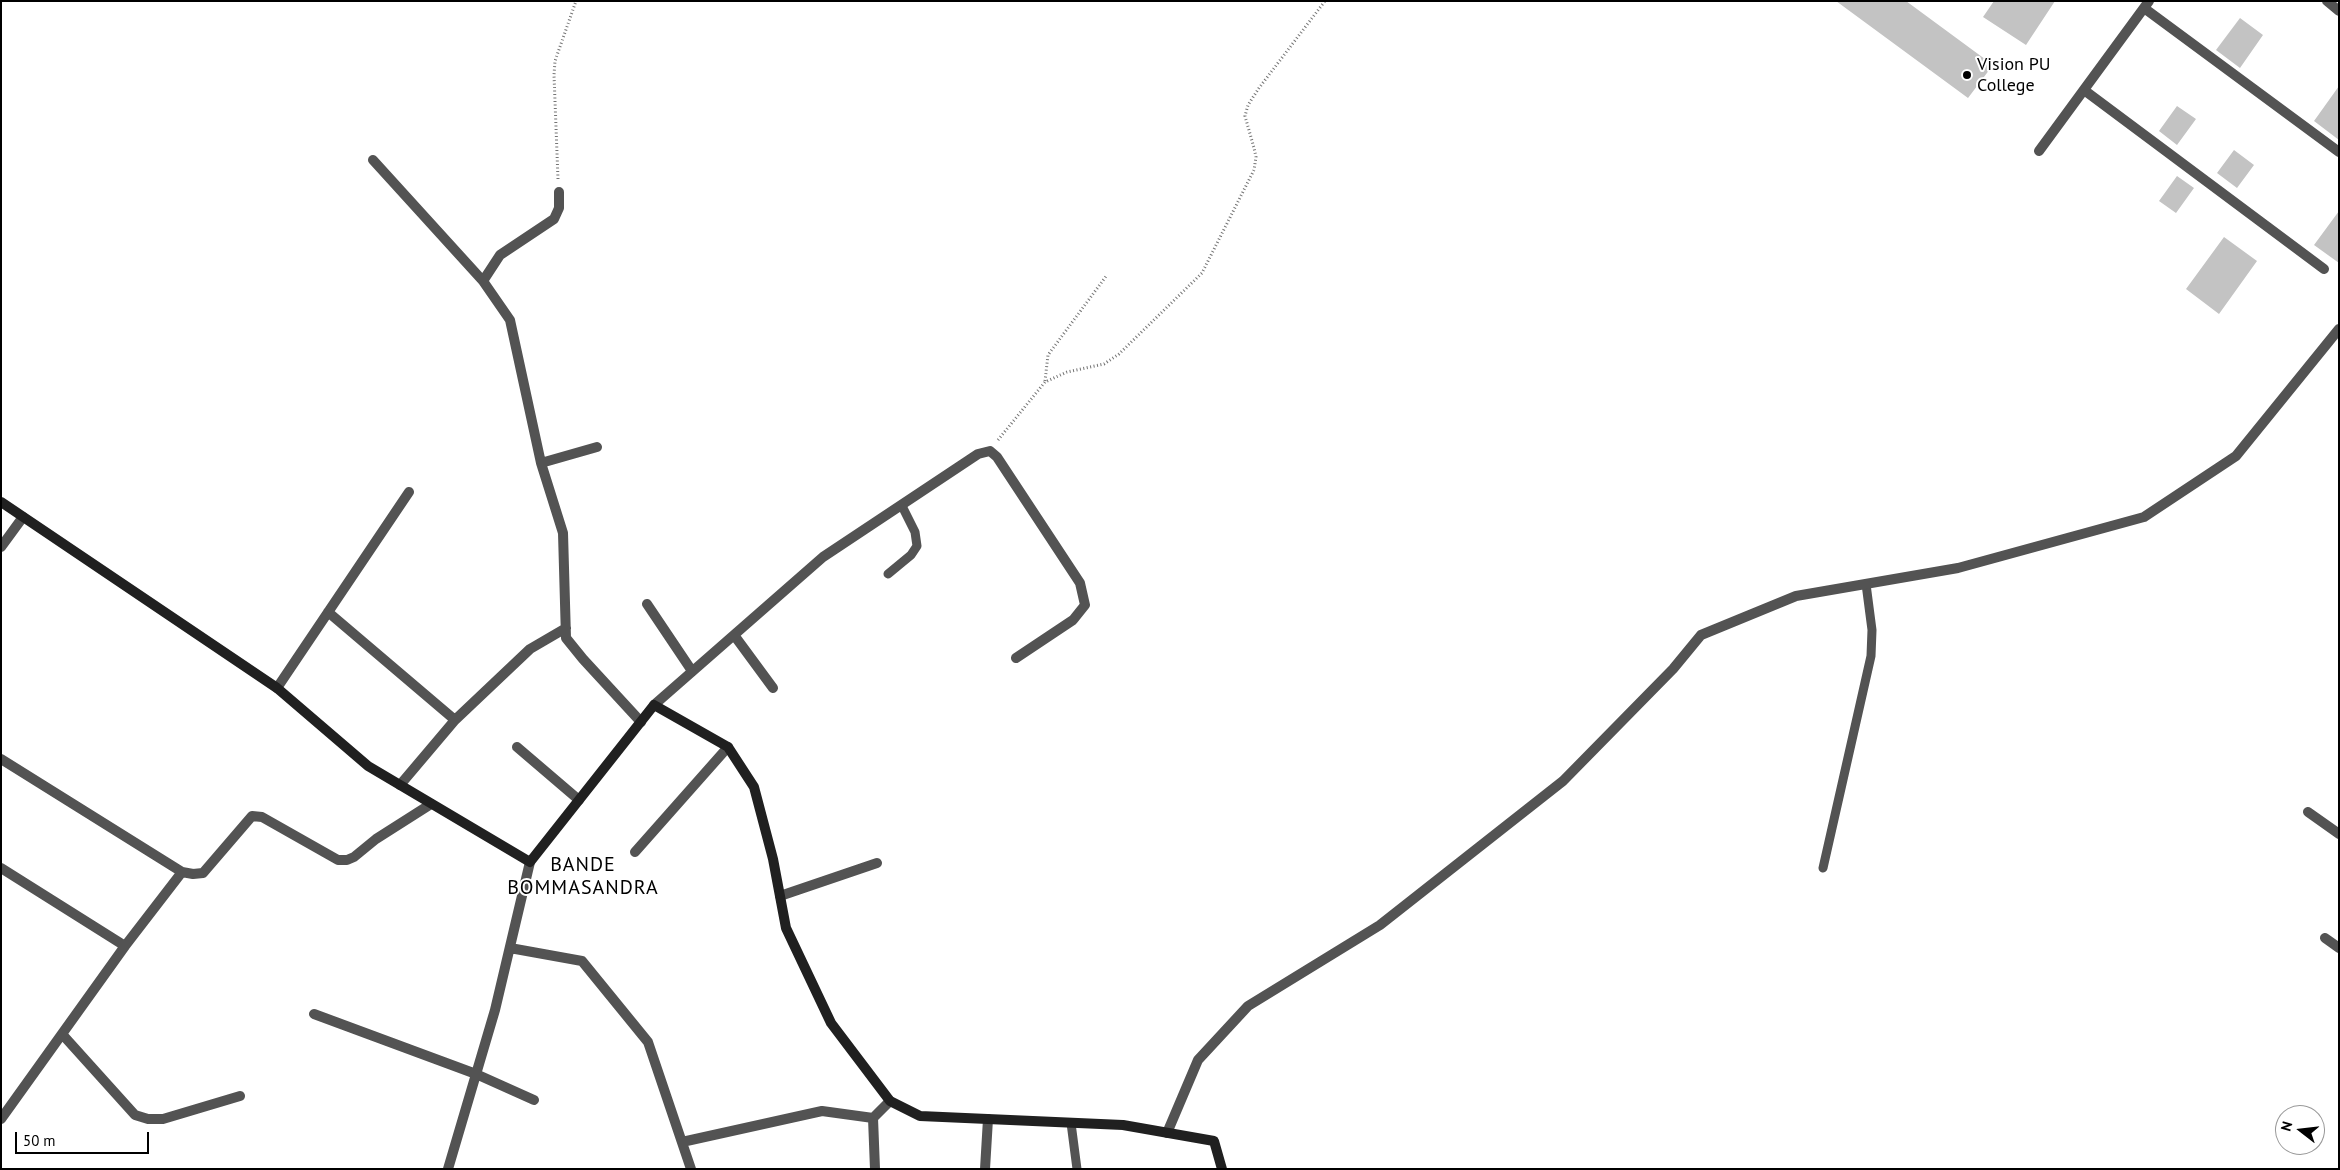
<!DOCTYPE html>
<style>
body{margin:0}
#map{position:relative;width:2340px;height:1170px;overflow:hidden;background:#fff;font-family:"PT Sans",sans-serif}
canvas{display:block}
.frame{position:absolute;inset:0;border:2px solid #000;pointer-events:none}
.north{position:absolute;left:2275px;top:1105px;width:50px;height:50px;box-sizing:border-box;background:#fff;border:1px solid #999;border-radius:50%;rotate:286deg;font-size:14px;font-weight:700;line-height:20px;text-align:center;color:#000}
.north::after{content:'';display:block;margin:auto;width:18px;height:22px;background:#000;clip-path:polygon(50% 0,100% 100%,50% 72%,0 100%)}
.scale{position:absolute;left:15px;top:1132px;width:134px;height:22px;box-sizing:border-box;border:2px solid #000;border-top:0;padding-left:6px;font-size:15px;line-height:18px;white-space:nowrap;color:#000;-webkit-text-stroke:4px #fff;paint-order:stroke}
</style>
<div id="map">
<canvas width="2340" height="1170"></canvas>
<div class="frame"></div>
<div class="north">N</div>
<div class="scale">50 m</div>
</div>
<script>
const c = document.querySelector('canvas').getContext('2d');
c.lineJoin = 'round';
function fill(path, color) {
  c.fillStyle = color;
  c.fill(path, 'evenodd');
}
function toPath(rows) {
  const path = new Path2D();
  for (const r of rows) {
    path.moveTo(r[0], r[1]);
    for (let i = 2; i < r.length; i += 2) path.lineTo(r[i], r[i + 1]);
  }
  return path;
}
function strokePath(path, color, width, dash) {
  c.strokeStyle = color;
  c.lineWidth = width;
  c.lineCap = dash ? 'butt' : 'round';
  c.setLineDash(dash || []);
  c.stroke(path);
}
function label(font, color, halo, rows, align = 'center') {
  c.font = font + ' "PT Sans",sans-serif';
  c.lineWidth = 4;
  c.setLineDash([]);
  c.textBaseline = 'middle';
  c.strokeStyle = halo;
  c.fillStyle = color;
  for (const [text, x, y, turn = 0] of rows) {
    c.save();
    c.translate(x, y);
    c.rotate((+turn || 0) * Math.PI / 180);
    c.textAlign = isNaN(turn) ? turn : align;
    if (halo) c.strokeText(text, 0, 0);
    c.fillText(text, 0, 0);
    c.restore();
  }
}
fill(toPath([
 [1836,1,1906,1,1993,65,1968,98],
 [1994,1,2055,1,2026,45,1983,17],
 [2240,18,2263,35,2240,68,2216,50],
 [2339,86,2339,140,2314,121],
 [2177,106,2196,119,2177,145,2159,131],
 [2234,150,2254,165,2237,188,2217,173],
 [2177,176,2194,188,2176,213,2159,201],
 [2339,211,2339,263,2314,245],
 [2224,237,2257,261,2219,314,2186,289]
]), '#c3c3c3');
strokePath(toPath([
 [558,179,554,75,555,61,576,1],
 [1045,381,1048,355,1107,275],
 [998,440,1045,382,1067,372,1104,364,1119,354,1202,273,1254,170,1256,157,1254,148,1245,116,1248,105,1259,88,1325,1]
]), '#757575', 3, [1, 2.5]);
strokePath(toPath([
 [888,574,911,555,917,546,915,532,902,506],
 [1823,868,1871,656,1872,630,1866,584],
 [1071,1123,1077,1169]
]), '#535353', 9);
strokePath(toPath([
 [2327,1,2339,11],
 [2144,8,2339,152],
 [2084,90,2324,269],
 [2039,151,2149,1],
 [373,160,483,281,510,320,541,463,563,533,566,638,583,659,641,722],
 [483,281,500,255,554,219,559,208,559,192],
 [541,463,597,447],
 [1,547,23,517],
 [647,604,692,671],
 [328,612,455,720],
 [734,635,773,688],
 [277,688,409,492],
 [654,705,823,557,978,454,990,451,997,457,1080,583,1085,605,1073,620,1016,658],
 [517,747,579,800],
 [1,759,182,872,193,874,203,873,252,816,262,817,338,860,347,860,354,857,376,839,431,804],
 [400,785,455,720,530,649,566,628],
 [2308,812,2339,834],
 [635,852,728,747],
 [1,868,125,946],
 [780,896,877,863],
 [2325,938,2339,948],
 [510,948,582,961,648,1042,691,1169],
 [314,1014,476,1074,534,1100],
 [62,1034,135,1115,148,1119,163,1119,240,1096],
 [873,1118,890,1101],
 [1,1119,125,946,182,872],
 [1167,1133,1198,1060,1248,1006,1380,925,1563,781,1673,669,1701,635,1796,596,1958,568,2144,517,2236,456,2339,329],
 [682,1142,822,1111,873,1118,875,1169],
 [448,1169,495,1010,530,862],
 [985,1169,988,1119]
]), '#535353', 10);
strokePath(toPath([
 [1,502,277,688,368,766,530,862,654,705,728,747,754,787,773,859,786,928,831,1023,890,1101,920,1116,1123,1125,1214,1141,1222,1169]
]), '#202020', 10);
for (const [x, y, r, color] of [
 [1967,75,5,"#000"]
]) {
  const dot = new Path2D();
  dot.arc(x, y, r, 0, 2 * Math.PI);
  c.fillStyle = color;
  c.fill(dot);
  strokePath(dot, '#fff', 2);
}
label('18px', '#000', '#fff', [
 ["Vision PU",1977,65],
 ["College",1977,86]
], 'left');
c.letterSpacing = '1px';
label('20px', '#000', '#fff', [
 ["BANDE",583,865],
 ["BOMMASANDRA",583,888]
]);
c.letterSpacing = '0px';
</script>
